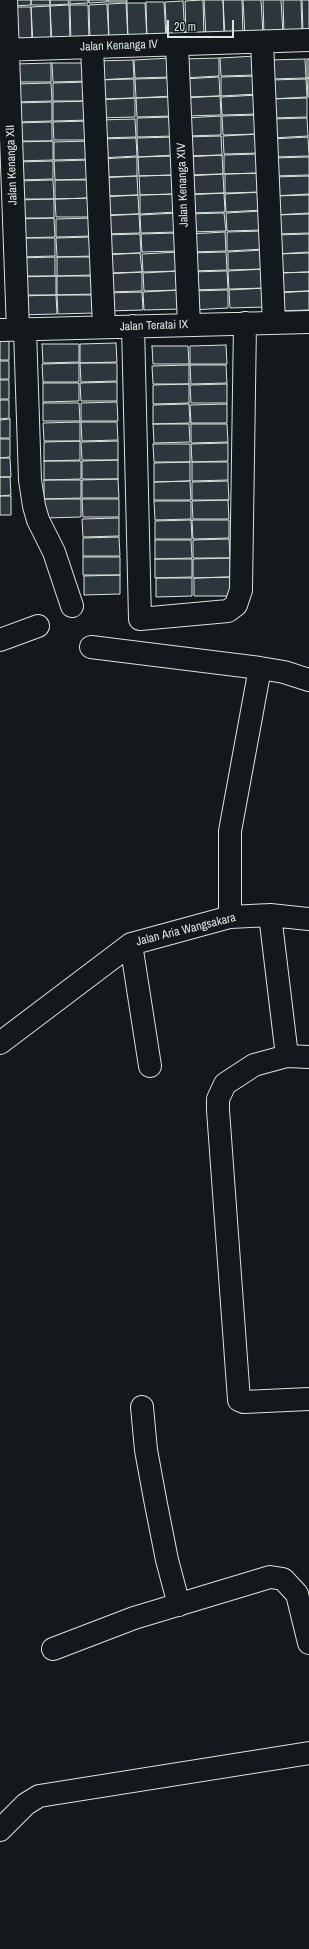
<!DOCTYPE html>
<style>
body{margin:0}
#map{position:relative;width:309px;height:1949px;overflow:hidden;background:#14181c;font-family:"Archivo Narrow",sans-serif}
canvas{display:block}
.scale{position:absolute;left:167px;top:20px;width:67px;height:18px;box-sizing:border-box;border:2px solid #d8e6dc;border-top:0;padding-left:5px;font-size:12px;line-height:14px;white-space:nowrap;color:#d8e6dc;-webkit-text-stroke:3px #14181c;paint-order:stroke}
</style>
<div id="map">
<canvas width="309" height="1949"></canvas>
<div class="scale">20 m</div>
</div>
<script>
const c = document.querySelector('canvas').getContext('2d');
c.lineJoin = 'round';
function fill(path, color) {
  c.fillStyle = color;
  c.fill(path, 'evenodd');
}
function toPath(rows) {
  const path = new Path2D();
  for (const r of rows) {
    path.moveTo(r[0], r[1]);
    for (let i = 2; i < r.length; i += 2) path.lineTo(r[i], r[i + 1]);
  }
  return path;
}
function strokePath(path, color, width, dash) {
  c.strokeStyle = color;
  c.lineWidth = width;
  c.lineCap = dash ? 'butt' : 'round';
  c.setLineDash(dash || []);
  c.stroke(path);
}
function label(font, color, halo, rows, align = 'center') {
  c.font = font + ' "Archivo Narrow",sans-serif';
  c.lineWidth = 3;
  c.setLineDash([]);
  c.textBaseline = 'middle';
  c.strokeStyle = halo;
  c.fillStyle = color;
  for (const [text, x, y, turn = 0] of rows) {
    c.save();
    c.translate(x, y);
    c.rotate((+turn || 0) * Math.PI / 180);
    c.textAlign = isNaN(turn) ? turn : align;
    if (halo) c.strokeText(text, 0, 0);
    c.fillText(text, 0, 0);
    c.restore();
  }
}
const building = toPath([
 [12,0,31,0,31,5,12,6,12,0],
 [31,0,50,0,50,5,31,5,31,0],
 [50,0,68,0,69,4,50,5,50,0],
 [70,0,88,0,88,3,70,4,70,0],
 [89,0,107,0,107,2,89,3,89,0],
 [108,0,127,0,127,2,108,2,108,0],
 [203,0,204,37,186,38,185,1,203,0],
 [204,0,223,0,224,36,206,37,204,0],
 [223,0,242,0,243,35,225,36,223,0],
 [243,0,261,0,263,35,245,36,243,0],
 [263,0,281,0,283,34,264,35,263,0],
 [283,0,301,0,302,33,284,34,283,0],
 [302,0,309,0,309,33,303,33,302,0],
 [183,1,185,37,167,38,165,2,183,1],
 [146,2,164,2,166,38,147,39,146,2],
 [126,3,128,40,109,41,108,4,126,3],
 [127,3,145,3,147,39,128,40,127,3],
 [107,4,109,41,90,41,89,5,107,4],
 [69,5,70,42,52,43,50,6,69,5],
 [70,5,88,5,89,41,71,42,70,5],
 [50,6,51,43,33,44,31,7,50,6],
 [12,7,31,7,32,43,14,44,12,7],
 [256,56,257,75,221,76,220,58,256,56],
 [171,58,171,77,135,78,134,60,171,58],
 [219,58,219,76,183,78,182,59,219,58],
 [305,59,306,78,270,79,269,60,305,59],
 [307,59,309,59,309,78,307,78,307,59],
 [133,60,134,78,97,80,96,61,133,60],
 [51,63,51,82,15,82,14,64,51,63],
 [52,63,89,63,89,81,53,82,52,63],
 [257,76,258,94,221,96,221,77,257,76],
 [219,77,220,96,184,97,183,79,219,77],
 [171,78,172,96,136,98,135,79,171,78],
 [307,78,309,78,309,97,308,97,307,78],
 [134,79,134,98,98,99,97,80,134,79],
 [306,79,307,97,270,99,270,80,306,79],
 [89,82,89,101,53,101,53,83,89,82],
 [51,83,52,101,15,102,15,84,51,83],
 [258,95,259,114,222,115,221,97,258,95],
 [220,96,221,115,185,116,184,98,220,96],
 [172,97,173,116,137,117,136,98,172,97],
 [135,98,135,117,99,118,98,100,135,98],
 [307,98,307,117,271,118,270,99,307,98],
 [90,101,90,120,53,121,53,102,90,101],
 [52,102,52,121,16,122,15,103,52,102],
 [259,115,259,134,223,135,222,116,259,115],
 [221,116,221,135,185,136,184,118,221,116],
 [173,117,174,136,137,137,137,118,173,117],
 [307,118,308,136,272,138,271,119,307,118],
 [135,119,136,137,99,138,99,120,135,119],
 [90,121,90,140,54,140,53,122,90,121],
 [52,122,52,141,16,141,16,123,52,122],
 [259,134,260,153,224,154,223,136,259,134],
 [221,136,222,155,186,156,185,137,221,136],
 [174,137,174,155,138,157,137,138,174,137],
 [308,137,309,156,272,157,272,139,308,137],
 [136,138,137,156,100,158,100,139,136,138],
 [53,141,53,160,16,161,16,142,53,141],
 [90,141,91,159,54,160,54,142,90,141],
 [260,154,261,173,224,174,224,155,260,154],
 [222,155,223,174,187,175,186,157,222,155],
 [175,156,175,175,139,176,138,157,175,156],
 [137,157,137,176,101,177,100,159,137,157],
 [309,157,309,175,273,176,273,158,309,157],
 [91,160,91,179,55,180,54,161,91,160],
 [53,161,53,179,17,180,17,162,53,161],
 [261,173,261,192,225,193,225,174,261,173],
 [223,174,224,193,187,194,187,176,223,174],
 [175,175,176,194,140,195,139,176,175,175],
 [137,176,138,195,102,196,101,178,137,176],
 [309,176,309,194,274,196,273,177,309,176],
 [53,180,54,199,17,199,17,181,53,180],
 [55,180,91,180,91,198,55,199,55,180],
 [262,192,263,210,226,212,225,194,262,192],
 [224,193,225,212,188,213,187,195,224,193],
 [176,194,177,212,140,214,140,195,176,194],
 [138,195,139,214,102,215,102,197,138,195],
 [309,195,309,213,275,215,274,196,309,195],
 [92,198,92,217,56,217,55,199,92,198],
 [54,199,54,218,18,218,17,200,54,199],
 [262,211,263,230,227,231,226,213,262,211],
 [177,213,178,232,141,233,140,215,177,213],
 [224,213,226,231,189,232,188,214,224,213],
 [139,214,140,233,103,234,103,216,139,214],
 [309,214,309,233,276,234,275,215,309,214],
 [54,218,55,237,18,238,18,219,54,218],
 [92,218,93,236,56,237,56,219,92,218],
 [263,231,264,249,227,251,227,232,263,231],
 [225,232,226,251,190,252,189,234,225,232],
 [177,233,179,251,142,252,141,234,177,233],
 [140,234,141,253,104,254,103,235,140,234],
 [309,234,309,252,277,254,276,235,309,234],
 [92,237,93,256,57,257,56,238,92,237],
 [18,238,55,238,55,256,19,257,18,238],
 [264,250,264,269,228,270,228,252,264,250],
 [178,252,179,271,143,272,142,254,178,252],
 [226,252,227,270,190,271,190,253,226,252],
 [140,253,142,272,105,273,104,255,140,253],
 [309,253,309,272,277,273,276,254,309,253],
 [55,257,55,276,19,276,19,258,55,257],
 [57,257,93,257,93,275,57,276,57,257],
 [265,269,266,288,229,289,228,271,265,269],
 [179,271,180,290,144,291,143,273,179,271],
 [227,271,228,289,191,290,191,272,227,271],
 [142,272,142,291,106,292,105,274,142,272],
 [309,272,309,291,278,292,277,273,309,272],
 [56,276,56,295,20,295,19,277,56,276],
 [57,276,94,276,94,294,57,295,57,276],
 [266,288,266,307,230,308,229,290,266,288],
 [180,290,181,309,144,310,143,292,180,290],
 [228,290,228,308,192,310,191,291,228,290],
 [309,291,309,310,279,311,278,293,309,291],
 [142,292,143,310,107,311,106,293,142,292],
 [56,295,57,314,20,315,20,296,56,295],
 [57,295,94,295,94,313,58,314,57,295],
 [0,341,9,341,9,360,0,360,0,341],
 [116,343,117,362,80,363,80,344,116,343],
 [42,344,79,344,79,362,43,363,42,344],
 [226,345,227,364,190,364,190,346,226,345],
 [152,346,188,346,189,364,153,364,152,346],
 [0,361,9,361,9,379,0,379,0,361],
 [79,363,79,382,43,382,42,364,79,363],
 [80,363,117,363,117,381,81,382,80,363],
 [189,365,189,384,153,384,152,366,189,365],
 [190,365,226,365,227,383,191,384,190,365],
 [0,380,9,380,9,399,0,399,0,380],
 [117,382,117,401,81,401,80,383,117,382],
 [43,383,79,383,79,401,43,402,43,383],
 [189,384,189,403,153,404,153,385,189,384],
 [227,384,227,403,191,403,190,385,227,384],
 [0,400,9,400,9,418,0,419,0,400],
 [117,402,118,421,81,421,81,403,117,402],
 [43,403,79,403,80,421,43,421,43,403],
 [189,404,190,423,153,424,153,405,189,404],
 [227,404,227,423,191,423,190,405,227,404],
 [10,419,10,438,0,438,0,420,10,419],
 [80,422,80,441,44,441,43,423,80,422],
 [81,422,117,422,118,440,82,441,81,422],
 [153,424,189,424,190,442,154,443,153,424],
 [191,424,227,424,228,442,191,443,191,424],
 [0,439,10,439,10,457,0,458,0,439],
 [80,441,80,460,44,461,44,442,80,441],
 [118,441,118,460,82,460,81,442,118,441],
 [228,443,228,461,192,462,191,444,228,443],
 [153,444,190,444,190,462,154,462,153,444],
 [0,458,10,458,11,477,0,477,0,458],
 [118,460,118,479,82,479,82,461,118,460],
 [44,461,81,461,81,479,44,480,44,461],
 [190,462,190,481,154,482,154,463,190,462],
 [192,462,228,462,228,480,192,481,192,462],
 [0,477,10,477,11,495,0,496,0,477],
 [118,479,119,498,82,498,82,480,118,479],
 [44,480,81,480,81,498,44,499,44,480],
 [190,481,191,500,154,500,154,482,190,481],
 [228,481,229,500,192,500,192,482,228,481],
 [0,496,11,496,11,515,0,515,0,496],
 [44,499,81,499,81,517,45,518,44,499],
 [82,499,119,499,119,517,83,517,82,499],
 [228,500,229,519,193,519,192,501,228,500],
 [154,501,191,501,191,519,155,520,154,501],
 [119,518,119,536,83,537,82,519,119,518],
 [191,520,192,539,155,539,155,521,191,520],
 [192,520,229,520,229,538,193,539,192,520],
 [119,537,120,556,83,556,83,538,119,537],
 [229,539,230,558,193,558,193,540,229,539],
 [155,540,191,540,192,558,155,559,155,540],
 [83,557,120,557,120,575,83,575,83,557],
 [230,558,230,577,193,578,193,559,230,558],
 [155,559,192,559,192,577,155,578,155,559],
 [120,575,120,594,84,595,84,576,120,575],
 [230,577,230,596,194,596,194,578,230,577],
 [156,578,192,578,192,596,156,597,156,578]
]);
fill(building, '#2c363c');
strokePath(building, '#d8e6dc', 1);
const minor = toPath([
 [6,0,18,330],
 [262,42,274,323],
 [177,45,189,325],
 [92,47,104,327],
 [0,50,309,40],
 [133,326,140,619,228,611,236,605,241,590,245,323],
 [0,330,309,322],
 [25,330,30,480,34,506,38,520,54,552,72,606],
 [0,640,38,626],
 [91,647,260,668,284,672,309,680],
 [270,915,287,1056,309,1057],
 [230,917,230,831,260,668],
 [131,944,150,1066],
 [0,1043,131,944,230,917,270,915,309,919],
 [287,1056,254,1065,225,1084,218,1099,218,1110,239,1400,244,1402,309,1399],
 [142,1407,146,1450,155,1499,167,1560,179,1605],
 [53,1649,134,1618,270,1577,283,1579,297,1594,309,1643],
 [0,1830,26,1804,39,1796,309,1753]
]);
strokePath(minor, '#d8e6dc', 24);
strokePath(minor, '#14181c', 22);
label('12px', '#d8e6dc', '#14181c', [
 ["Jalan Kenanga IV",119,46,-2],
 ["Jalan Kenanga XII",12,165,-92],
 ["Jalan Kenanga XIV",183,185,-92],
 ["Jalan Teratai IX",154,326,-2],
 ["Jalan Aria Wangsakara",186,930,-14]
]);
</script>
